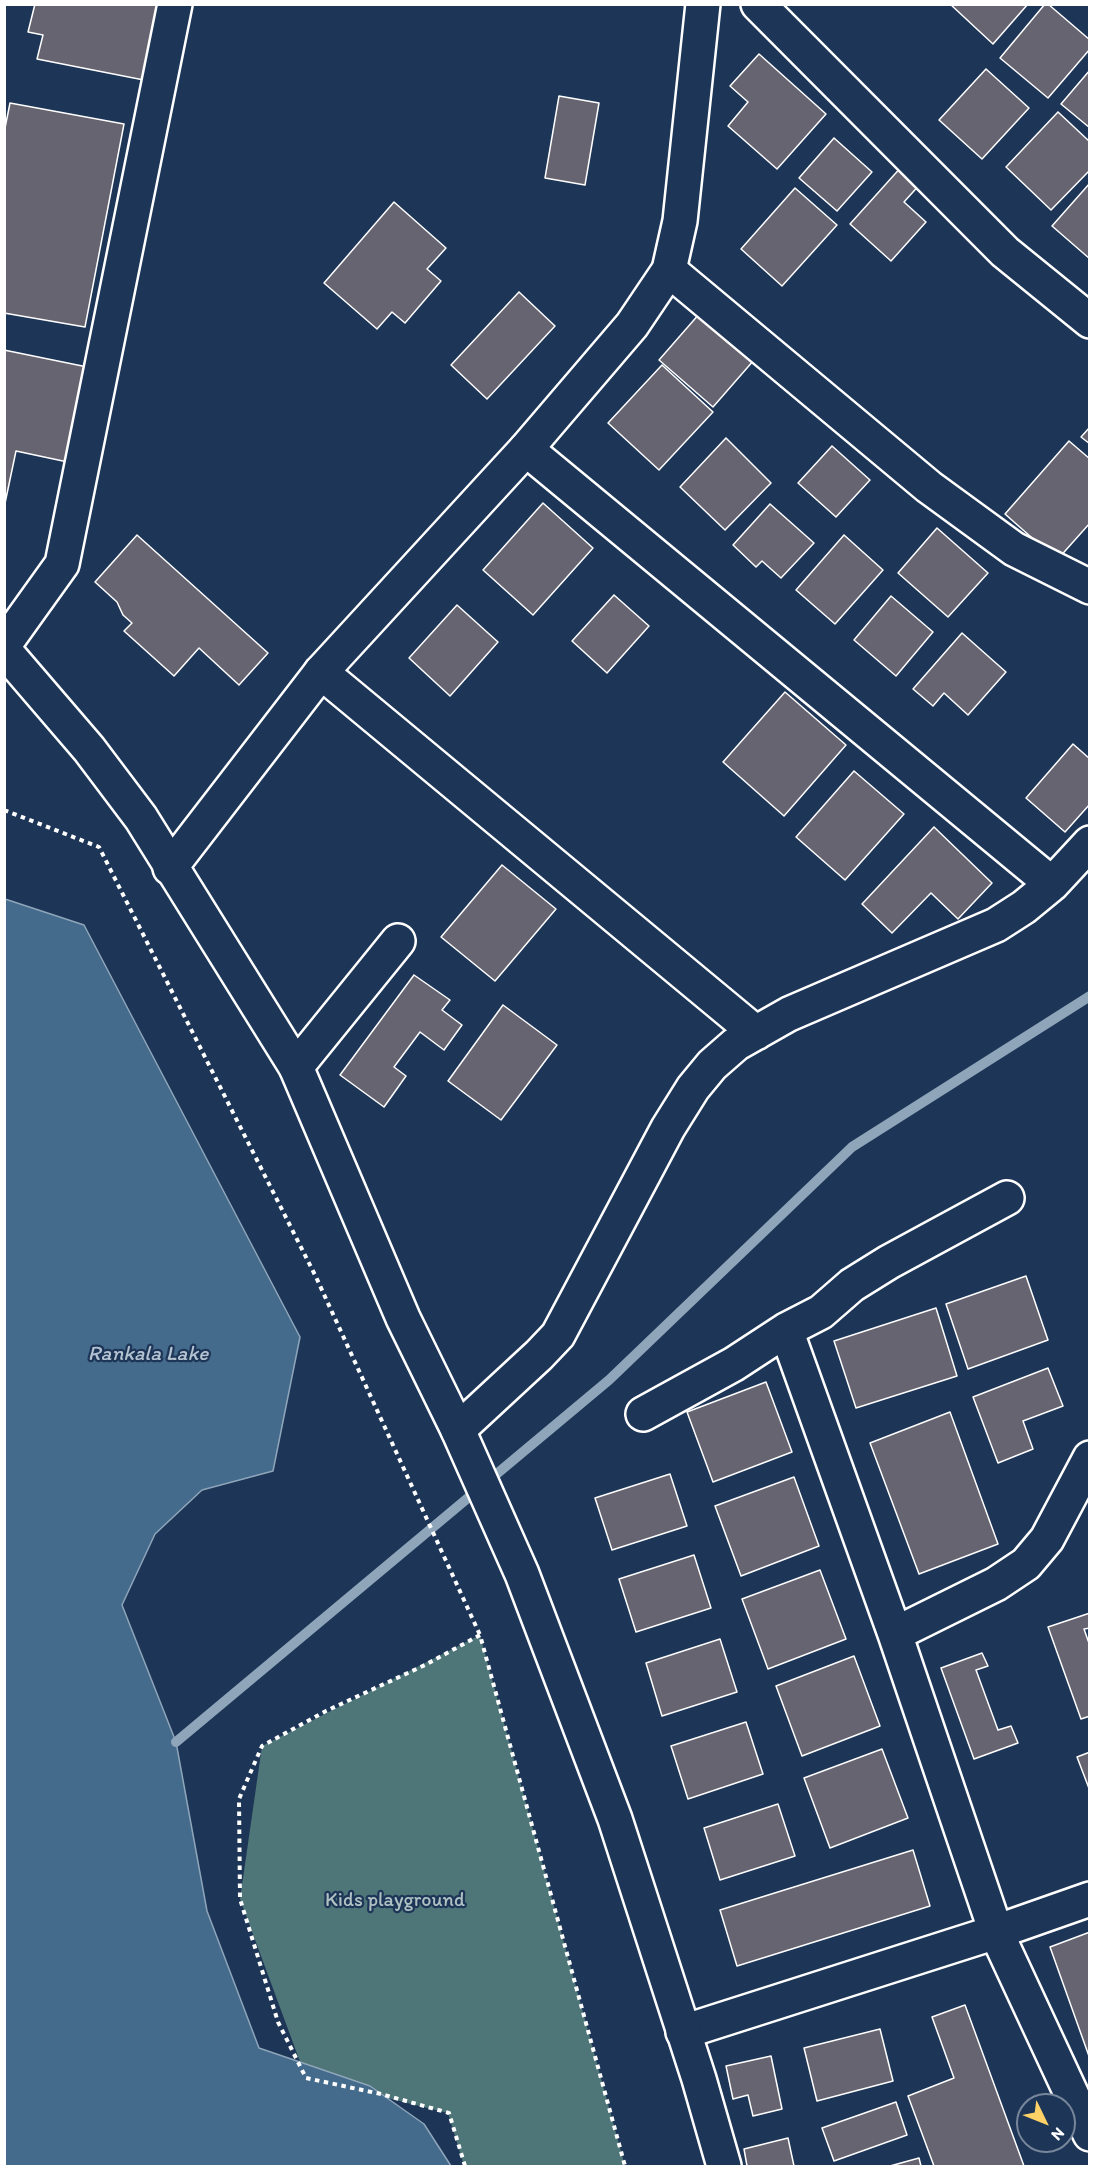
<!DOCTYPE html>
<style>
body{margin:0}
#map{position:relative;width:1094px;height:2171px;overflow:hidden;background:#1d3557;font-family:Itim,sans-serif}
canvas{display:block}
.frame{position:absolute;inset:0;border:6px solid #fff;pointer-events:none}
.north{position:absolute;left:1016px;top:2093px;width:60px;height:60px;box-sizing:border-box;background:#1d3557;border:2px solid #77869a;border-radius:50%;rotate:133deg;font-size:16px;font-weight:700;line-height:24px;text-align:center;color:#fff}
.north::after{content:'';display:block;margin:auto;width:21px;height:27px;background:#ffd166;clip-path:polygon(50% 0,100% 100%,50% 72%,0 100%)}
</style>
<div id="map">
<canvas width="1094" height="2171"></canvas>
<div class="frame"></div>
<div class="north">N</div>
</div>
<script>
const c = document.querySelector('canvas').getContext('2d');
c.lineJoin = 'round';
function fill(path, color) {
  c.fillStyle = color;
  c.fill(path, 'evenodd');
}
function toPath(rows) {
  const path = new Path2D();
  for (const r of rows) {
    path.moveTo(r[0], r[1]);
    for (let i = 2; i < r.length; i += 2) path.lineTo(r[i], r[i + 1]);
  }
  return path;
}
function strokePath(path, color, width, dash) {
  c.strokeStyle = color;
  c.lineWidth = width;
  c.lineCap = dash ? 'butt' : 'round';
  c.setLineDash(dash || []);
  c.stroke(path);
}
function label(font, color, halo, rows, align = 'center') {
  c.font = font + ' Itim,sans-serif';
  c.lineWidth = 4.5;
  c.setLineDash([]);
  c.textBaseline = 'middle';
  c.strokeStyle = halo;
  c.fillStyle = color;
  for (const [text, x, y, turn = 0] of rows) {
    c.save();
    c.translate(x, y);
    c.rotate((+turn || 0) * Math.PI / 180);
    c.textAlign = isNaN(turn) ? turn : align;
    if (halo) c.strokeText(text, 0, 0);
    c.fillText(text, 0, 0);
    c.restore();
  }
}
fill(toPath([
 [480,1635,625,2166,464,2166,448,2113,306,2078,240,1899,262,1746]
]), '#4e7577');
const water = toPath([
 [5,899,84,925,300,1337,273,1471,202,1490,155,1534,122,1605,176,1742,207,1911,259,2048,370,2086,424,2124,451,2166,5,2166,5,899]
]);
fill(water, '#446a8c');
strokePath(water, '#8fa6ba', 1.5);
strokePath(toPath([
 [176,1742,609,1380,852,1147,1090,996]
]), '#8fa6ba', 10);
const building = toPath([
 [35,4,168,4,154,82,37,59,43,35,28,32,35,4],
 [950,4,1028,4,993,44,950,4],
 [1045,4,1048,4,1090,40,1090,49,1048,98,1000,58,1045,4],
 [759,54,826,114,777,169,728,126,748,102,730,86,759,54],
 [986,69,1029,108,982,159,939,120,986,69],
 [1090,70,1090,128,1061,104,1090,70],
 [559,96,599,103,585,185,545,178,559,96],
 [10,103,124,124,85,327,4,313,4,133,10,103],
 [1058,112,1090,142,1090,170,1051,210,1006,167,1058,112],
 [834,138,872,172,837,211,799,178,834,138],
 [903,165,922,182,904,202,926,222,891,261,850,224,903,165],
 [1090,183,1090,259,1052,226,1090,183],
 [795,188,837,225,782,286,741,249,795,188],
 [394,202,446,248,427,269,441,281,405,323,392,312,377,329,324,283,394,202],
 [519,292,555,326,487,399,451,365,519,292],
 [707,305,761,352,713,407,659,360,707,305],
 [4,350,97,369,77,464,16,451,4,508,4,350],
 [662,365,713,412,659,470,608,423,662,365],
 [1090,427,1090,444,1081,437,1090,427],
 [726,438,771,483,725,530,680,487,726,438],
 [1069,441,1090,459,1090,523,1057,560,1005,514,1069,441],
 [832,446,870,480,836,517,798,483,832,446],
 [543,503,593,548,533,615,483,570,543,503],
 [770,504,814,543,781,578,762,561,756,567,733,545,770,504],
 [937,528,988,573,948,617,898,573,937,528],
 [137,535,268,653,239,685,199,648,174,676,124,631,132,623,123,615,117,602,95,582,137,535],
 [844,535,883,570,835,624,796,590,844,535],
 [614,595,649,626,607,673,572,641,614,595],
 [891,596,933,632,896,676,854,640,891,596],
 [457,605,498,642,450,696,409,658,457,605],
 [962,633,1006,672,968,715,944,693,933,706,913,689,962,633],
 [785,692,846,745,784,816,723,762,785,692],
 [1073,744,1090,759,1090,804,1065,832,1026,798,1073,744],
 [854,771,904,814,845,880,796,837,854,771],
 [934,827,992,883,958,919,931,893,892,933,862,904,934,827],
 [502,865,556,909,495,981,441,937,502,865],
 [414,975,450,1000,442,1010,462,1025,444,1050,420,1032,394,1067,406,1076,384,1107,340,1075,414,975],
 [503,1005,557,1045,501,1120,448,1081,503,1005],
 [1026,1276,1048,1340,968,1369,946,1304,1026,1276],
 [936,1308,957,1376,856,1408,834,1341,936,1308],
 [1048,1368,1063,1406,1023,1421,1033,1449,998,1463,973,1397,1048,1368],
 [766,1382,792,1452,713,1482,687,1412,766,1382],
 [950,1412,998,1544,919,1574,870,1443,950,1412],
 [670,1474,687,1526,612,1550,595,1498,670,1474],
 [794,1477,819,1546,741,1576,715,1506,794,1477],
 [694,1555,711,1608,636,1632,619,1579,694,1555],
 [820,1570,846,1639,768,1669,742,1599,820,1570],
 [1090,1613,1090,1628,1084,1629,1090,1646,1090,1716,1081,1719,1048,1627,1090,1613],
 [720,1639,737,1692,662,1716,646,1663,720,1639],
 [982,1653,988,1666,976,1670,998,1730,1011,1726,1018,1743,974,1759,941,1668,982,1653],
 [854,1656,880,1726,802,1756,776,1686,854,1656],
 [746,1722,763,1774,688,1799,671,1746,746,1722],
 [882,1749,908,1818,830,1848,804,1778,882,1749],
 [1090,1752,1090,1791,1077,1757,1090,1752],
 [778,1804,795,1856,720,1880,704,1828,778,1804],
 [913,1850,930,1906,737,1966,720,1910,913,1850],
 [1090,1932,1090,2059,1050,1947,1090,1932],
 [965,2005,1024,2166,934,2166,908,2096,954,2078,932,2017,965,2005],
 [880,2029,893,2081,817,2101,804,2048,880,2029],
 [771,2056,782,2109,753,2116,748,2095,733,2099,726,2066,771,2056],
 [896,2102,907,2135,834,2161,822,2128,896,2102],
 [788,2138,794,2166,747,2166,744,2149,788,2138],
 [919,2158,921,2166,890,2166,919,2158]
]);
fill(building, '#666471');
strokePath(building, '#fff', 1.5);
const minor = toPath([
 [758,4,1005,252,1090,321],
 [669,270,929,487,1014,549,1090,587],
 [526,449,1052,884],
 [4,645,62,564,175,4],
 [321,672,756,1033],
 [296,1067,398,941],
 [786,1330,895,1634,996,1932,1090,2134],
 [643,1414,734,1364,786,1330,821,1312,852,1285,889,1262,1007,1198],
 [458,1430,539,1355,558,1335,668,1128,693,1088,712,1065,736,1044,789,1014,996,925,1024,907,1052,884,1090,843],
 [895,1634,996,1584,1026,1564,1047,1539,1090,1458],
 [683,2032,996,1932,1090,1899]
]);
const tertiary = toPath([
 [170,868,321,672,526,449,632,325,669,270,680,221,703,4]
]);
const secondary = toPath([
 [4,650,89,749,141,818,296,1067,403,1318,458,1430,522,1574,615,1819,699,2079,724,2166]
]);
strokePath(minor, '#fff', 38);
strokePath(tertiary, '#fff', 38);
strokePath(secondary, '#fff', 38);
strokePath(toPath([
 [4,810,99,847,316,1277,480,1635],
 [465,2166,449,2113,381,2094,306,2078,278,2022,240,1899,239,1799,262,1746,326,1711,425,1665,480,1635,625,2166]
]), '#fff', 4, [4.5, 4.5]);
strokePath(minor, '#1d3557', 33);
strokePath(tertiary, '#1d3557', 33);
strokePath(secondary, '#1d3557', 33);
label('20px', '#afc1c2', '#1d3557', [
 ["Kids playground",395,1901]
]);
label('italic 21px', '#b4c3d1', '#1d3557', [
 ["Rankala Lake",148,1355]
]);
</script>
